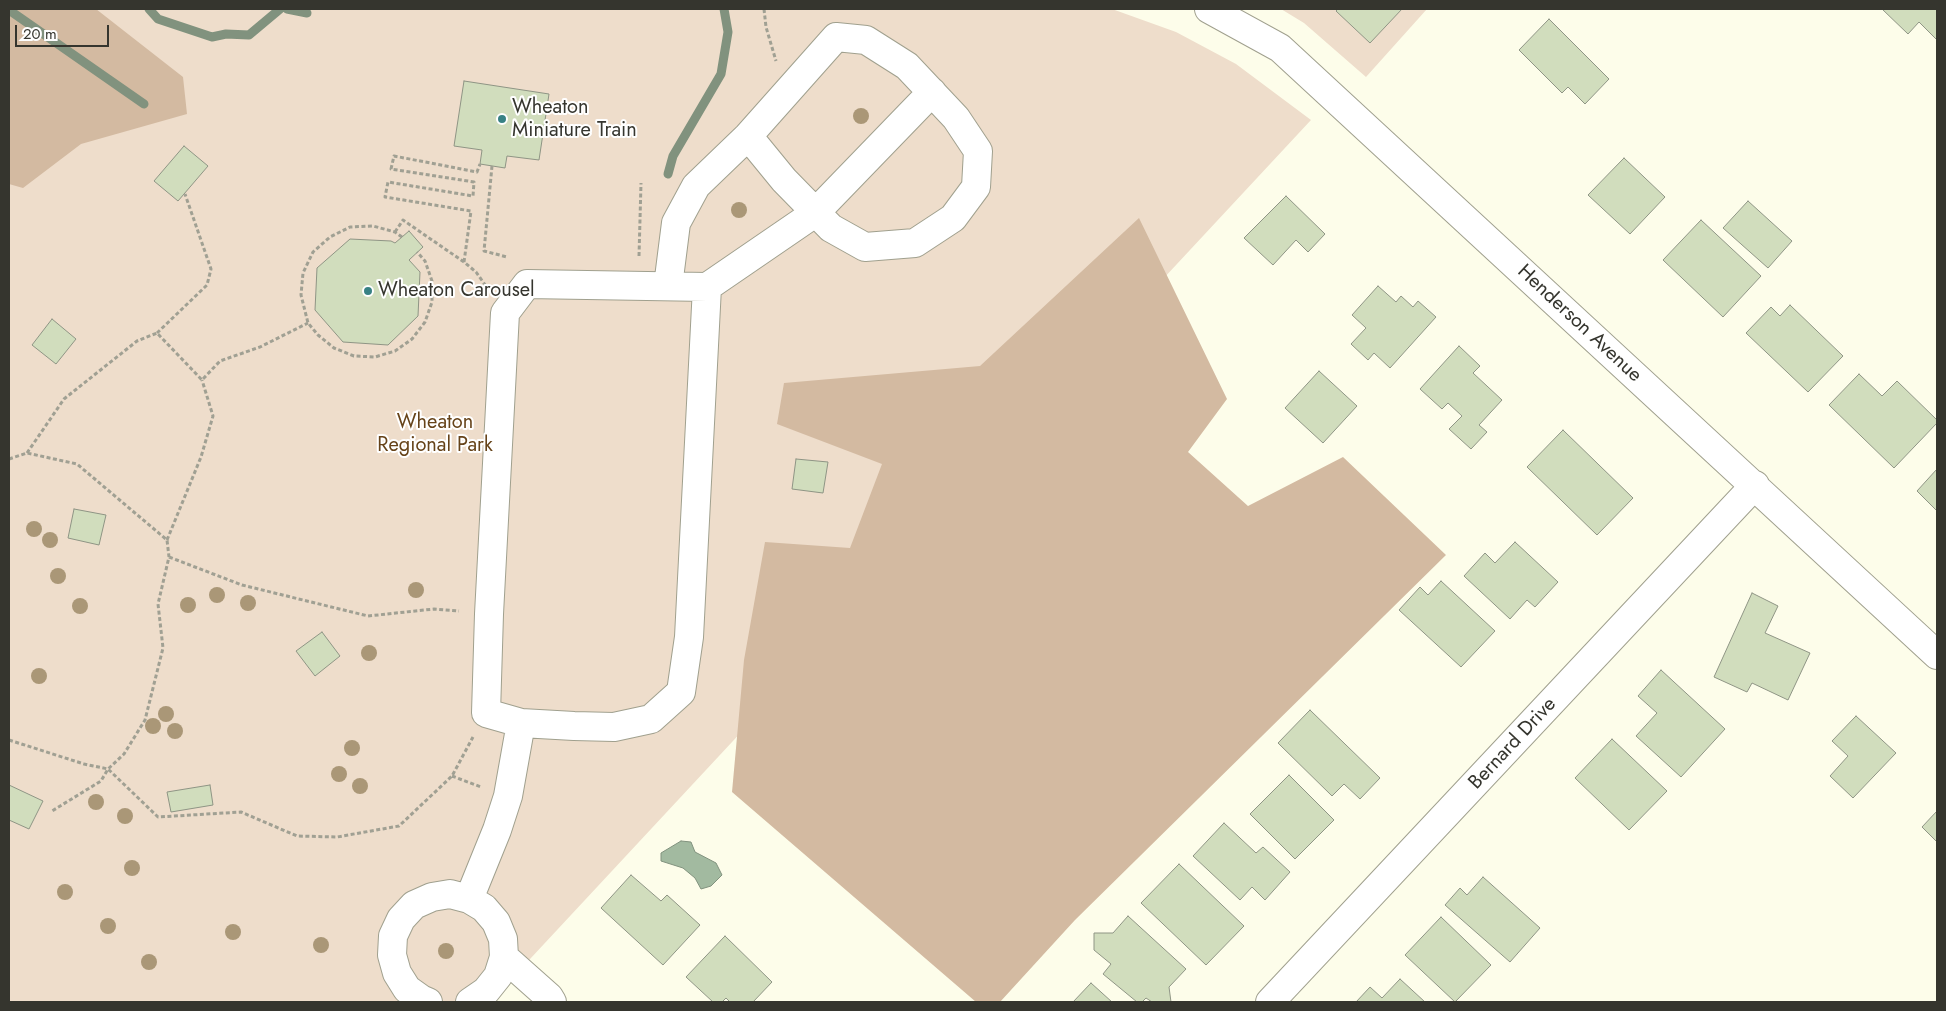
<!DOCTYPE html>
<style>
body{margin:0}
#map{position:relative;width:1946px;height:1011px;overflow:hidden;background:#fdfdea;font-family:Jost,sans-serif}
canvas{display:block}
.frame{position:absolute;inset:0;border:10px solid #35352e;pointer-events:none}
.scale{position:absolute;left:15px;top:25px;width:94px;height:22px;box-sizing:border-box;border:2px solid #35352e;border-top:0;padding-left:6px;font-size:15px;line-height:18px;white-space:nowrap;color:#35352e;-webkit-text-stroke:4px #fff;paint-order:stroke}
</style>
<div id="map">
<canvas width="1946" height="1011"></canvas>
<div class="frame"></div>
<div class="scale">20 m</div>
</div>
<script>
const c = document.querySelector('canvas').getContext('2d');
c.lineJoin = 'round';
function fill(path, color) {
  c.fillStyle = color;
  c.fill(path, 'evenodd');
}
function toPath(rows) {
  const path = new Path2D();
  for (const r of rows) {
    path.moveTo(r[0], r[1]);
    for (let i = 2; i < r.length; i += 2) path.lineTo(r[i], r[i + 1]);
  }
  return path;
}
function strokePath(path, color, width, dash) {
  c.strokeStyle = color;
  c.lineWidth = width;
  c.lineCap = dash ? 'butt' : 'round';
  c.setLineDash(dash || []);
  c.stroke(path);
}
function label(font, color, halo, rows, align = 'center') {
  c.font = font + ' Jost,sans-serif';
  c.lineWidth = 4;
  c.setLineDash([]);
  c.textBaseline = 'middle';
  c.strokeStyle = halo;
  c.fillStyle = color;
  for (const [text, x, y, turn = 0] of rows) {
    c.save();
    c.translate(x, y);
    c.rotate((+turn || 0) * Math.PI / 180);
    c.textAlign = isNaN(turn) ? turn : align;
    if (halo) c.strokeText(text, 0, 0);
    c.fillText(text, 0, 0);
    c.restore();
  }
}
fill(toPath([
 [9,9,1112,9,1176,32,1236,64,1311,120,490,1002,9,1002],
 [1281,9,1427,9,1366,77,1304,23]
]), '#eeddcb');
fill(toPath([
 [9,9,96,9,183,77,187,114,81,144,23,188,9,184],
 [1139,218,1227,399,1188,452,1248,506,1343,457,1446,555,1075,920,1000,1002,976,1002,732,792,744,660,765,542,850,548,882,464,777,424,784,383,980,366]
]), '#d3baa1');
const water = toPath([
 [681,841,691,842,695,852,716,863,722,875,711,886,701,889,695,878,683,868,661,861,661,853,681,841]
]);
fill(water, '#a2baa0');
strokePath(water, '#81927e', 1);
strokePath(toPath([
 [149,9,158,19,212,37,226,34,249,35,280,9],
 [287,9,307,13],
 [9,10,144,104],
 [668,174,673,156,721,74,728,32,724,9]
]), '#81927e', 9);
const building = toPath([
 [1338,9,1402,9,1370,43,1336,11,1338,9],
 [1882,9,1937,9,1937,40,1919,22,1908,34,1882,9],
 [1549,19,1609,79,1585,104,1568,87,1562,93,1519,50,1549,19],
 [464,81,549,94,539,160,507,156,505,168,480,164,482,150,454,146,464,81],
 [184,146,208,166,178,201,154,181,184,146],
 [1624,158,1665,197,1630,234,1588,195,1624,158],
 [1286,196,1325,234,1308,252,1296,240,1273,265,1244,238,1286,196],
 [1748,201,1792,241,1768,268,1723,228,1748,201],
 [1701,220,1761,276,1723,317,1663,260,1701,220],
 [409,231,423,247,409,260,420,272,418,316,388,345,343,342,315,310,317,268,350,239,391,241,395,243,409,231],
 [1378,286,1396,302,1401,296,1413,307,1418,301,1436,317,1390,368,1374,353,1368,360,1351,344,1366,328,1352,315,1378,286],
 [1790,305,1843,356,1808,392,1746,333,1771,307,1780,316,1790,305],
 [52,319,76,339,56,364,32,345,52,319],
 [1459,346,1480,366,1473,373,1502,400,1479,425,1487,432,1471,449,1449,429,1462,416,1448,403,1442,409,1420,389,1459,346],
 [1319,371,1357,406,1323,443,1285,408,1319,371],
 [1859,374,1882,396,1897,381,1937,420,1937,423,1894,468,1829,405,1859,374],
 [1563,430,1633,498,1597,535,1527,467,1563,430],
 [796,459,828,462,823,493,792,489,796,459],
 [1937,469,1937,511,1917,491,1937,469],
 [74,509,106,515,99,545,68,538,74,509],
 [1515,542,1558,582,1535,607,1527,600,1510,619,1464,576,1485,553,1495,563,1515,542],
 [1441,581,1495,631,1461,667,1399,610,1420,587,1428,595,1441,581],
 [1752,593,1778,606,1765,633,1810,653,1788,700,1752,683,1747,692,1714,677,1752,593],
 [322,632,340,656,315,676,296,651,322,632],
 [1661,670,1725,729,1681,777,1636,736,1657,713,1638,696,1661,670],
 [1310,710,1380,778,1360,799,1344,784,1332,796,1278,743,1310,710],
 [1856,716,1896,753,1853,798,1830,776,1848,756,1832,741,1856,716],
 [1612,739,1667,791,1629,830,1575,778,1612,739],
 [1289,775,1334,820,1295,859,1250,814,1289,775],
 [9,785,43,801,29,829,9,820,9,785],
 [210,785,213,805,171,812,167,792,210,785],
 [1937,811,1937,842,1922,827,1937,811],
 [1224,823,1256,853,1263,847,1290,872,1265,900,1252,887,1240,900,1193,856,1224,823],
 [1179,864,1244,926,1206,965,1141,903,1179,864],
 [631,875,661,901,667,895,700,925,663,965,601,908,631,875],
 [1483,877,1540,928,1510,962,1445,905,1460,888,1467,895,1483,877],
 [1128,916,1186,969,1169,987,1171,1002,1152,1002,1146,998,1142,1002,1137,1002,1103,974,1111,964,1094,950,1094,933,1113,933,1128,916],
 [1441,917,1491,965,1455,1002,1405,955,1441,917],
 [725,936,772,982,753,1002,730,1002,726,998,722,1002,713,1002,686,977,725,936],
 [1400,979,1425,1002,1356,1002,1370,987,1382,998,1400,979],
 [1091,983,1112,1002,1073,1002,1091,983]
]);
fill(building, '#d1ddbd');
strokePath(building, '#8f9585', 1);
const minor = toPath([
 [1209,9,1280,48,1937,655],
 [527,284,707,287,689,637,681,692,651,719,614,727,574,726,521,723,486,713,489,614,505,313,527,284],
 [668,286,676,223,696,186,748,136,836,37,866,40,907,66,956,118,978,151,976,187,953,218,915,243,865,247,831,228,784,180,748,136],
 [707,287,815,213,932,92],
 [469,899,497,830,508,796,521,723],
 [504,957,549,997,552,1002],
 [428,1002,421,999,407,989,397,973,392,955,393,936,401,919,414,905,432,897,450,894,469,899,484,908,496,922,503,939,504,957,498,976,486,991,470,1002],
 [1270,1002,1755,485]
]);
strokePath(minor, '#a0a08e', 30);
strokePath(toPath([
 [764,9,766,27,776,61],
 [492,166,484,251,507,257],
 [395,232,403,220,464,262,476,272,488,289],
 [402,237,395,232,373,226,350,227,330,237,313,252,303,273,301,295,308,323,318,335,334,348,354,356,375,357,395,351,412,339,425,322,432,302,432,281,425,261,417,252],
 [639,256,641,183],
 [464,262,471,211,385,197,388,182,473,196,474,182,391,169,394,156,477,172,480,164],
 [157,333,207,285,211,269,185,194],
 [27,453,64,399,137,341,157,333,202,380,220,361,260,347,308,323],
 [9,459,27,453,77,464,167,540,169,557,158,604,163,648,145,720,124,754,108,769,101,781,52,811],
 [167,540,201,457,213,416,202,380],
 [169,557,242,585,368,616,434,609,459,611],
 [9,740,84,764,108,769,158,817,241,812,297,836,337,837,399,826,452,776,473,737],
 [452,776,481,787]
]), '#a0a093', 3, [4, 2.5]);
strokePath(minor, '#fff', 28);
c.fillStyle = '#aa9777';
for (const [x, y] of [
 [861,116],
 [739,210],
 [34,529],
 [50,540],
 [58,576],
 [416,590],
 [217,595],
 [248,603],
 [188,605],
 [80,606],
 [369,653],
 [39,676],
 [166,714],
 [153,726],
 [175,731],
 [352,748],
 [339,774],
 [360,786],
 [96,802],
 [125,816],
 [132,868],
 [65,892],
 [108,926],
 [233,932],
 [321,945],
 [446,951],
 [149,962]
]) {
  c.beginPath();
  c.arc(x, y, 8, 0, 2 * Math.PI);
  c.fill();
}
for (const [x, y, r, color] of [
 [502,119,5,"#388184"],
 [368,291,5,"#388184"]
]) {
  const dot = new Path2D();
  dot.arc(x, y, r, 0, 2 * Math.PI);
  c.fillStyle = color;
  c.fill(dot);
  strokePath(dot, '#fff', 2);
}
label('20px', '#35352e', '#fff', [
 ["Wheaton",512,108],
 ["Miniature Train",512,131],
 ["Wheaton Carousel",378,291]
], 'left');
label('20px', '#35352e', '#fff', [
 ["Henderson Avenue",1579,324,43],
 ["Bernard Drive",1513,744,-47]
]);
label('20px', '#664319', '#fff', [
 ["Wheaton",435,423],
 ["Regional Park",435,446]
]);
</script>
